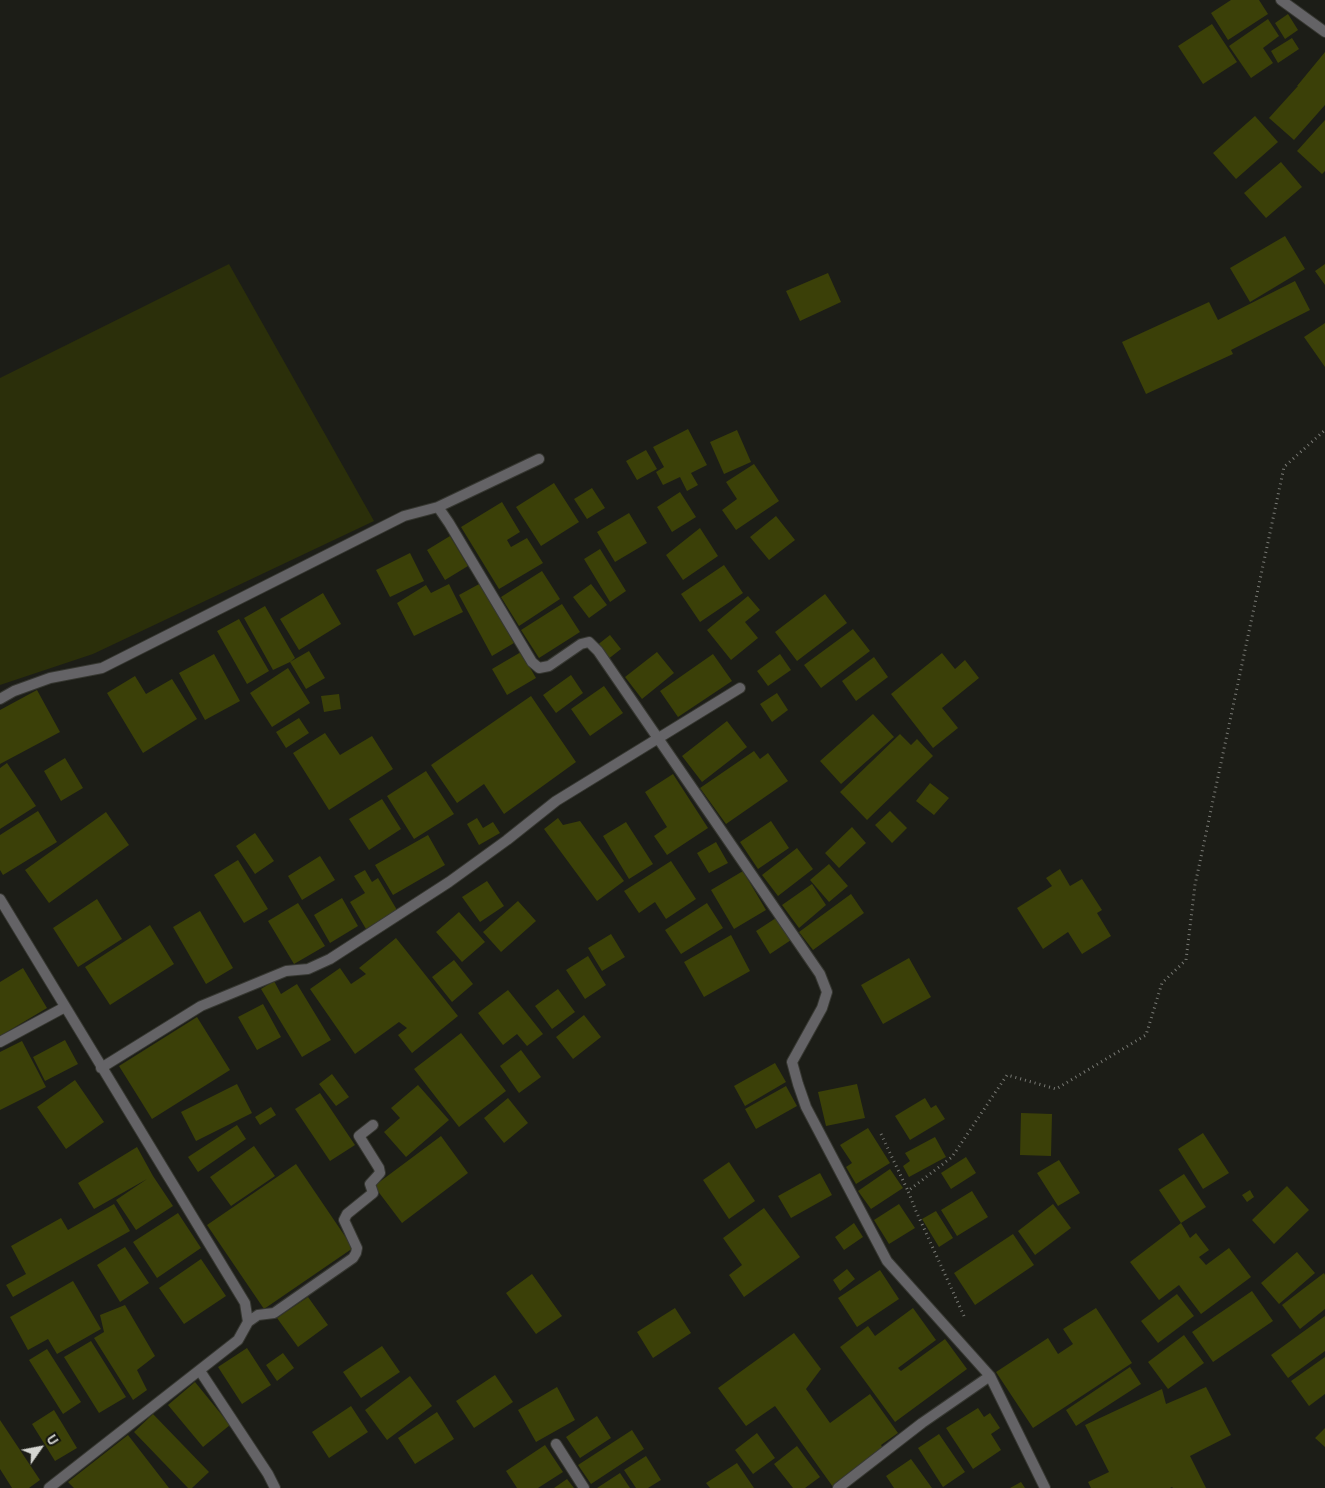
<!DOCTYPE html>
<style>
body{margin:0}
#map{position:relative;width:1325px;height:1488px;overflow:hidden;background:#1c1d17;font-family:"PT Sans",sans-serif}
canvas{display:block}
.north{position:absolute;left:15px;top:1423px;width:50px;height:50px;-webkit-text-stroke:4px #13140e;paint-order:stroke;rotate:57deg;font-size:14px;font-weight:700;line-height:20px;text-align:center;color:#d5d6d1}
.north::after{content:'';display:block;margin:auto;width:18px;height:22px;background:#d5d6d1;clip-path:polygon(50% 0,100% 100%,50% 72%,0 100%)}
</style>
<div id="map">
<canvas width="1325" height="1488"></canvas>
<div class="north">U</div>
</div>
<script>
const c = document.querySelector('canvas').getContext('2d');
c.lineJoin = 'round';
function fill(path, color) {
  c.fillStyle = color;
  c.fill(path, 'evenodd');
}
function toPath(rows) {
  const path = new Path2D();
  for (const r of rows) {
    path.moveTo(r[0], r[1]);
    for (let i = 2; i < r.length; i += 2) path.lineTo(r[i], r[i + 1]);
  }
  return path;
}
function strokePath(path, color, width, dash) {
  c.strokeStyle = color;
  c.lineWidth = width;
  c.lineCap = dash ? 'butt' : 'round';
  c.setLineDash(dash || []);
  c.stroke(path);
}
fill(toPath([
 [229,264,374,521,93,654,0,685,0,378]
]), '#2b2f0a');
fill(toPath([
 [1231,0,1259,0,1268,14,1228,40,1211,13],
 [1288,14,1298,30,1285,39,1275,23],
 [1268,19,1279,36,1263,48,1273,63,1251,78,1229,46],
 [1212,24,1237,62,1203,84,1178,46],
 [1292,38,1299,49,1278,63,1271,51],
 [1325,52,1325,105,1294,140,1269,118,1298,86,1297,86],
 [1255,116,1278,142,1236,179,1213,153],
 [1325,120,1325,171,1322,174,1297,151],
 [1281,162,1302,187,1266,218,1244,193],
 [1285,236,1305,269,1250,302,1230,268],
 [1325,264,1325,285,1315,271],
 [828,273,841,302,800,321,786,291],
 [1295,281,1310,310,1231,350,1233,354,1146,394,1122,342,1209,302,1218,320],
 [1325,323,1325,367,1304,337],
 [688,429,707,465,691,473,698,485,687,491,680,477,663,485,656,472,664,467,653,447],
 [737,430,751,462,724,474,710,442],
 [646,450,657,469,637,480,626,461],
 [754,464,779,501,736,530,722,510,737,499,726,482],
 [554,483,579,522,541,546,516,507],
 [592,488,605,508,587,519,574,499],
 [680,492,696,517,672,532,657,507],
 [502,502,520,532,507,540,511,547,527,538,543,563,499,589,461,527],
 [629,513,647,543,615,562,597,532],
 [776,516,795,540,769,560,750,537],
 [700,528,718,556,683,580,666,555],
 [450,536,468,566,445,580,427,550],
 [600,549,626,591,610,602,584,559],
 [410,553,424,581,390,597,376,570],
 [724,565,743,593,700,622,681,594],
 [542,571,560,599,519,626,501,597],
 [481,583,514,643,492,656,459,595],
 [449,584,463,612,414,636,397,603,426,585,431,593],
 [591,584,607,605,589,618,573,597],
 [323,593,341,624,299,650,280,619],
 [825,594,847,623,797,661,775,632],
 [748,596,760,610,745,622,758,638,731,660,707,630],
 [562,604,580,632,539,658,521,630],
 [265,606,295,658,290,662,309,651,325,678,306,689,290,662,273,670,244,618],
 [239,619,269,671,247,684,217,631],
 [853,629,870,651,821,688,804,665],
 [610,635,621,649,607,660,596,646],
 [521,652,536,678,507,695,492,669],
 [657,652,674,673,642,699,625,677],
 [942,653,955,669,965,660,979,678,942,708,958,728,933,748,891,694],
 [214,654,240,701,205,720,179,673],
 [713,654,732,681,678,717,660,691],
 [780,654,791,670,768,686,757,671],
 [874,657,888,677,856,701,842,681],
 [288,668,310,703,272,727,250,693],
 [571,675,583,693,556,713,543,695],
 [135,676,146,694,172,679,197,719,143,753,107,693],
 [604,686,623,713,590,736,571,709],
 [37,690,60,732,0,764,0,710],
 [777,693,788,710,772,722,760,704],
 [339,694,341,709,324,712,321,696],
 [531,696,576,762,504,814,484,784,457,803,431,765],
 [873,714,894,737,841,784,820,761],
 [299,718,309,733,286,748,276,732],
 [727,721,747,747,702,782,682,756],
 [325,733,340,755,372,736,393,769,329,810,293,753],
 [900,734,911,745,917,739,933,756,867,820,840,792],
 [754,751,760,759,768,753,788,781,726,824,700,788],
 [65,758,83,788,61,801,44,771],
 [7,763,36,806,0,829,0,768],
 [426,771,454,814,414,839,387,796],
 [673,774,708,828,667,855,654,836,667,827,645,792],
 [930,783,949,798,934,815,916,801],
 [382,799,401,829,369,850,349,819],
 [38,811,57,842,3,875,0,870,0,835],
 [890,811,907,828,892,843,875,825],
 [106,812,129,845,49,903,25,870],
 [477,818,483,828,493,822,500,833,479,845,467,824],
 [558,818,563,825,580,821,624,881,597,901,544,829],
 [771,821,789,848,758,869,740,842],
 [626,822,653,864,629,879,603,836],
 [852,827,866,843,839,868,825,853],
 [255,833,274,861,255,874,236,846],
 [428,835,445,865,393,895,375,865],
 [716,842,728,863,709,873,697,853],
 [797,848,813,869,778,896,762,875],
 [320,856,335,880,302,900,288,876],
 [238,860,268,909,244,923,214,875],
 [671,861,696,899,666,919,655,902,639,913,624,891],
 [829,864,848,886,829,902,810,880],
 [1060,869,1070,886,1082,879,1102,910,1097,913,1111,936,1082,954,1068,932,1043,949,1017,908,1052,886,1046,878],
 [365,870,372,882,378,878,397,910,366,929,350,902,365,893,354,876],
 [743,871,766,910,734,929,711,890],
 [487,881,504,906,480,922,462,897],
 [812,884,826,905,799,928,782,905],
 [851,894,864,913,813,950,799,932],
 [342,898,358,926,330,943,314,915],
 [97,899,122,939,78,967,53,928],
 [518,901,536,921,501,952,483,932],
 [298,903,325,946,294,964,268,921],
 [707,903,723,928,681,954,665,930],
 [200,911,233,968,206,984,173,927],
 [459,912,485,942,462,962,436,932],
 [776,918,791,940,770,954,756,931],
 [150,925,174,964,110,1005,85,967],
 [611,934,625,957,602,971,588,948],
 [731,935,750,971,704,997,684,962],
 [396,938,458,1016,412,1053,398,1035,407,1028,399,1022,355,1054,310,989,340,968,351,984,366,974,359,968],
 [588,956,606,985,585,999,566,970],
 [909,958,931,997,883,1024,861,985],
 [454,960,473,984,452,1002,432,977],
 [23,968,47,1008,0,1036,0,982],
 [274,981,281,994,297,984,331,1040,302,1057,261,989],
 [558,989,575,1012,552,1029,535,1006],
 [508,990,543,1034,527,1046,517,1034,503,1045,478,1013],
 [263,1004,281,1037,257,1050,238,1017],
 [584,1015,601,1037,573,1059,556,1037],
 [197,1017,230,1070,152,1119,119,1066],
 [461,1033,506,1091,459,1127,414,1069],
 [65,1040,78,1064,45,1081,33,1057],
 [22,1041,46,1087,0,1110,0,1052],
 [521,1050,541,1077,519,1093,500,1066],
 [775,1063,786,1082,745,1106,734,1086],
 [332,1074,349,1097,336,1106,319,1084],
 [75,1080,104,1122,66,1149,37,1107],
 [237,1084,252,1113,196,1141,181,1112],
 [857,1084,865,1118,826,1126,818,1092],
 [418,1085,449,1120,406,1157,384,1132,400,1118,391,1108],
 [786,1086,797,1106,756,1129,745,1109],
 [320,1093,355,1145,330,1161,295,1109],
 [508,1098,528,1123,504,1143,484,1118],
 [925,1098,931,1108,936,1105,945,1119,910,1140,895,1116],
 [271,1107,276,1115,260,1125,255,1117],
 [1021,1113,1052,1114,1051,1156,1020,1155],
 [237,1125,246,1139,198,1172,188,1157],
 [868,1128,890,1163,856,1184,846,1167,852,1163,840,1145],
 [1203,1133,1229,1173,1203,1189,1178,1149],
 [441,1136,468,1173,402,1223,374,1186],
 [935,1137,946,1157,909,1177,903,1166,910,1161,905,1153],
 [254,1146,275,1176,231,1206,210,1177],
 [137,1147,153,1176,173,1206,136,1230,116,1200,147,1179,94,1209,78,1183],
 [966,1157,976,1173,951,1189,941,1173],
 [1059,1160,1080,1193,1058,1206,1037,1173],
 [729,1162,755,1201,729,1219,703,1180],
 [296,1164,353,1248,264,1309,207,1225],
 [890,1169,903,1188,871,1209,858,1191],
 [820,1173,832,1195,791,1218,778,1196],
 [1184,1174,1206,1207,1181,1223,1159,1190],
 [1287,1186,1309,1210,1274,1244,1252,1220],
 [1250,1190,1254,1197,1247,1202,1242,1195],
 [972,1191,988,1217,957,1236,941,1210],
 [114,1204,130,1231,13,1297,6,1285,26,1274,11,1246,61,1218,68,1230],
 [899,1204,915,1228,889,1244,874,1220],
 [1053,1204,1071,1228,1035,1255,1018,1231],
 [764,1208,800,1257,744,1297,729,1275,742,1265,723,1238],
 [936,1211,953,1238,939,1247,922,1219],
 [178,1213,201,1248,157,1278,133,1242],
 [854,1223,863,1237,844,1250,835,1237],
 [1181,1223,1190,1238,1196,1233,1209,1250,1199,1257,1206,1265,1229,1248,1251,1277,1201,1314,1179,1285,1159,1300,1130,1262],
 [1013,1234,1034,1265,975,1305,954,1273],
 [125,1247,149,1283,120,1302,97,1265],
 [1297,1252,1315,1273,1279,1304,1261,1283],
 [201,1259,226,1296,184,1324,159,1288],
 [847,1269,855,1279,840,1291,833,1280],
 [880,1270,899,1299,857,1327,838,1298],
 [1324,1273,1325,1275,1325,1309,1300,1329,1282,1305],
 [532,1274,562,1316,536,1334,506,1293],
 [73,1281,101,1329,57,1354,48,1339,28,1350,10,1317],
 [1252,1291,1273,1321,1213,1362,1192,1332],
 [1177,1294,1194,1316,1158,1343,1141,1321],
 [308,1297,328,1325,298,1347,277,1318],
 [125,1305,155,1356,137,1370,147,1390,133,1400,94,1338,104,1332,100,1315],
 [675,1308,691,1333,653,1358,637,1332],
 [913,1308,936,1340,898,1368,901,1371,945,1339,967,1369,895,1422,840,1347,868,1326,875,1336],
 [1096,1308,1132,1363,1033,1428,996,1372,1048,1338,1058,1354,1073,1344,1063,1329],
 [1325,1316,1325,1351,1288,1378,1271,1355],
 [794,1333,821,1369,806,1389,830,1423,870,1394,898,1433,881,1445,884,1450,833,1487,775,1406,746,1426,718,1388],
 [1184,1335,1204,1363,1168,1389,1148,1362],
 [91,1341,126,1397,99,1413,64,1357],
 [382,1346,400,1372,361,1398,343,1372],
 [247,1348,271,1385,242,1404,218,1367],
 [47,1349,81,1402,63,1414,29,1360],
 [283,1353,294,1368,277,1381,266,1365],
 [1325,1357,1325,1394,1309,1406,1291,1381],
 [1130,1367,1141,1384,1076,1426,1066,1410],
 [495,1375,513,1402,474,1428,456,1401],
 [410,1376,432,1406,387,1440,365,1410],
 [195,1382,230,1425,203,1447,168,1405],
 [557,1387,575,1420,536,1442,518,1410],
 [1206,1387,1231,1435,1190,1456,1206,1488,1173,1488,1172,1487,1170,1488,1091,1488,1088,1482,1109,1472,1085,1425,1162,1389,1166,1404],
 [351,1406,368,1432,329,1458,312,1432],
 [978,1408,984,1417,990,1413,1000,1428,991,1434,1001,1450,973,1469,946,1428],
 [54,1410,77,1448,55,1461,32,1424],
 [437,1412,454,1439,415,1464,398,1438],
 [153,1414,209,1472,192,1488,188,1488,134,1432],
 [597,1416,611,1438,580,1458,566,1437],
 [0,1420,40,1480,29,1488,12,1488,0,1469],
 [1325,1428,1325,1447,1315,1438],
 [632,1430,644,1449,591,1484,578,1465],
 [757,1433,775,1458,753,1474,735,1450],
 [939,1434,965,1472,943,1487,918,1448],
 [128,1435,169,1488,74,1488,68,1482],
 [545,1445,563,1472,538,1488,517,1488,506,1471],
 [797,1446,820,1477,805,1488,793,1488,774,1464],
 [646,1456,661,1480,648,1488,636,1488,624,1470],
 [911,1459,932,1488,894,1488,886,1476],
 [737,1463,754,1488,710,1488,706,1483],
 [620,1473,630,1488,597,1488],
 [567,1479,574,1488,554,1488],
 [1021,1482,1025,1488,1010,1488]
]), '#3b4008');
const street = toPath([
 [1281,0,1325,32],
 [438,507,449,523,532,662,539,668,549,666,581,644,589,642,598,651,820,974,827,992,822,1008,792,1062,798,1084,806,1107,887,1261,990,1376,1045,1488],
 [0,699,14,691,50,678,102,668,404,516,438,507,539,459],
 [0,899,245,1303,248,1322,238,1340,49,1488],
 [0,1042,65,1007],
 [101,1068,201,1006,286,971,308,969,330,959,449,882,507,840,556,801,740,688],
 [248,1322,258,1315,274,1313,353,1258,356,1253,357,1248,344,1220,347,1214,373,1193,370,1184,380,1173,379,1168,359,1136,373,1125],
 [200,1371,268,1474,275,1488],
 [556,1444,584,1488],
 [838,1488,922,1423,990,1376]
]);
strokePath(street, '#363731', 12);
strokePath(toPath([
 [881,1134,908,1191],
 [964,1316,916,1211,908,1191,952,1157,1007,1075,1056,1089,1146,1035,1162,983,1186,960,1195,885,1284,467,1325,430]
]), '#787974', 3, [1, 4]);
strokePath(street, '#646366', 10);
</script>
